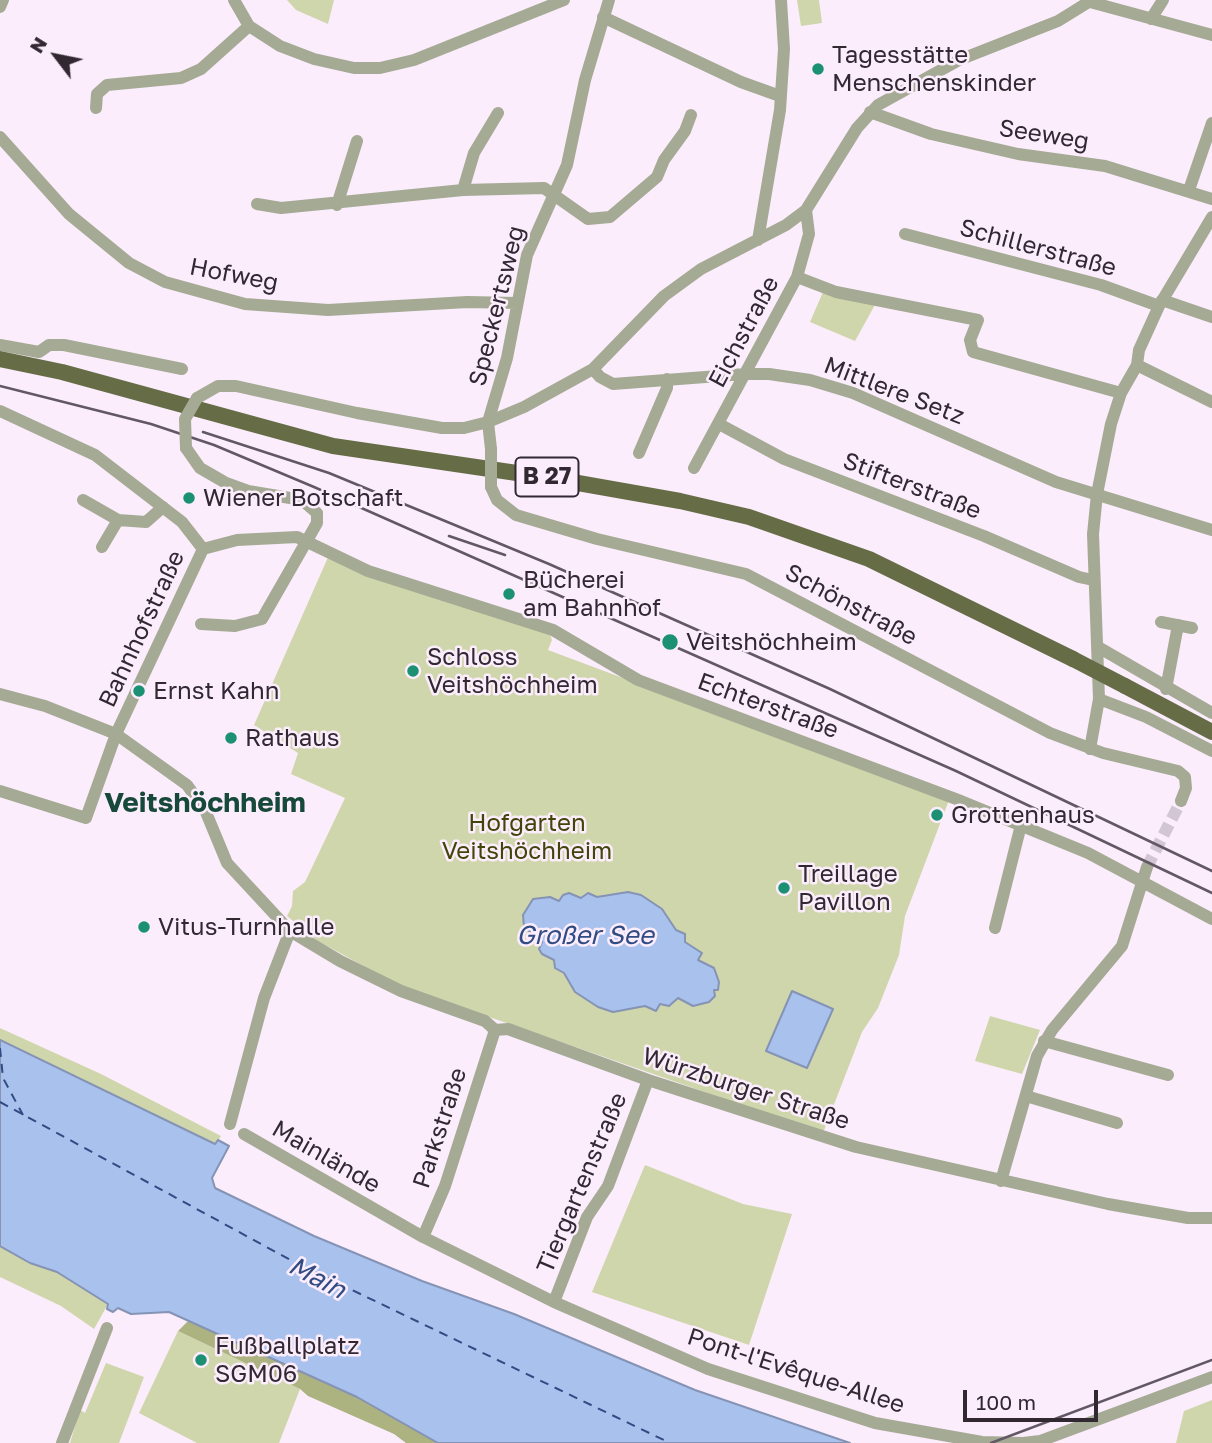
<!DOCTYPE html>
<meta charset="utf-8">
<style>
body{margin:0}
#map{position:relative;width:1212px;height:1443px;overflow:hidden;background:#fbedfc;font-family:"Golos Text",sans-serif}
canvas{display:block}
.north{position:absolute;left:21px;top:21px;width:70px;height:70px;-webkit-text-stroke:5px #fbedfc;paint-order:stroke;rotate:302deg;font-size:19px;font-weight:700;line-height:28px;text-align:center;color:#312832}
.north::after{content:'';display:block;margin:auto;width:24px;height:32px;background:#312832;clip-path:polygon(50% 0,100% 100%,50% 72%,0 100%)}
.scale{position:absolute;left:963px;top:1390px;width:135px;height:32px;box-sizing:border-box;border:4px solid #312832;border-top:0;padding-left:9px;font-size:21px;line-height:24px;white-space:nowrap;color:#312832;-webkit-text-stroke:5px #fbedfc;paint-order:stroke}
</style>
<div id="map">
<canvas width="1212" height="1443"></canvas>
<div class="north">N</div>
<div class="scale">100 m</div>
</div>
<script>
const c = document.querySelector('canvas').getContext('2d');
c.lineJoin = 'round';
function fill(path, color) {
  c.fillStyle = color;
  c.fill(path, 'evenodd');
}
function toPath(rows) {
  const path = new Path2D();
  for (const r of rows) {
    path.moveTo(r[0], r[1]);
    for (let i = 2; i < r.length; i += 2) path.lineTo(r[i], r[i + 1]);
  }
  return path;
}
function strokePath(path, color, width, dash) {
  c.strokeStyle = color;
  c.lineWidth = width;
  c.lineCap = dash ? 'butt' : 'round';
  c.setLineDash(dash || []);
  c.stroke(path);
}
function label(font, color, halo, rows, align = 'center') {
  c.font = font + ' "Golos Text",sans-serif';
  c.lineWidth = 5;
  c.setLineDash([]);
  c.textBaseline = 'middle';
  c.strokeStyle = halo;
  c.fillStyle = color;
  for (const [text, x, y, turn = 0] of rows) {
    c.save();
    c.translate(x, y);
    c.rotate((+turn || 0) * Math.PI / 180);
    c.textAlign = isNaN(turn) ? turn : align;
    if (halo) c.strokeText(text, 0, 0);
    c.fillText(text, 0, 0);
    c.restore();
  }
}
fill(toPath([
 [287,0,334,0,328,24,296,10],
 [797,0,819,0,822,23,801,26],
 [823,292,876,303,855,341,810,322],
 [329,555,550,634,552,640,548,650,949,800,905,916,899,955,878,1008,862,1032,823,1133,400,986,318,941,287,916,292,906,293,891,305,882,345,798,291,774,298,753,254,725],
 [990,1016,1040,1030,1022,1074,975,1061],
 [0,1028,101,1074,221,1136,216,1144,3,1042,0,1040],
 [645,1165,743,1204,792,1214,749,1345,592,1292],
 [0,1246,30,1263,57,1272,108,1304,94,1329,61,1306,0,1277],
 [178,1331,300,1389,279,1443,197,1443,139,1413],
 [106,1363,144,1377,119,1443,70,1443,80,1410,85,1413],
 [1212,1400,1212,1443,1176,1443,1184,1411]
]), '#d0d6ac');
fill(toPath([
 [189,1320,357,1397,438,1443,406,1443,394,1434,308,1396,300,1389,178,1331]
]), '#acb280');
const water = toPath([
 [628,892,641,895,662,909,676,930,685,934,685,942,702,953,698,960,714,968,719,982,718,990,714,990,715,996,709,1002,693,1006,678,998,669,1006,660,1004,656,1011,645,1006,613,1012,598,1007,575,992,564,973,555,968,554,960,542,954,539,949,542,942,524,927,523,915,533,899,550,897,559,901,563,895,569,893,581,898,588,893,597,897,628,892],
 [792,991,833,1009,807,1068,766,1051,792,991],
 [0,1040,215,1144,218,1140,229,1146,212,1178,215,1188,314,1236,422,1281,514,1314,695,1390,850,1443,438,1443,357,1397,169,1312,131,1314,118,1308,113,1312,107,1309,108,1304,57,1272,30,1263,0,1246,0,1040]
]);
fill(water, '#a9c1ed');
strokePath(water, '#8593b5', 2);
strokePath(toPath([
 [0,1048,3,1078,23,1115],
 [0,1102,296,1263,670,1443]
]), '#304c83', 2, [9, 7]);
strokePath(toPath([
 [1147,867,1181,801]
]), '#d3c6d4', 12, [12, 6]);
strokePath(toPath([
 [234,0,249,26,280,46,314,59,354,68,380,68,414,60,564,0],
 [1090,2,1212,35],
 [0,7,3,0],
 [603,17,741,82,780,96],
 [1151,19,1163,0],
 [96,108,97,94,107,85,181,78,201,69,249,26],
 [870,112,931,134,1018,154,1105,166,1212,199],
 [0,137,69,214,129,263,165,282,245,304,328,310,467,302,517,303],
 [463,190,474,153,498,113],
 [1189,190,1212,123],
 [257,204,281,208,463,190,544,188,588,219,610,217,657,177,664,160,685,131,691,115],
 [337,205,357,141],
 [905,234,1101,285,1159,306],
 [758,240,780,110,784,49,781,0],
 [797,277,836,292,978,320,970,340,973,352,1121,393],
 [1162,300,1212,317],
 [0,345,39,352,49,345,64,345,182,369],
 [1137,365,1212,402],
 [593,369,600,377,613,384,745,374,769,374,810,380,853,393,1056,482,1212,530],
 [197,398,218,386,236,386,357,413,442,428,464,428,488,422,524,407,593,369,664,296,701,269,786,225,806,210,857,128,878,105,959,60,1058,21,1092,0],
 [0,411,95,455,182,522,203,549],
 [719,424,784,459,984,536,1079,577,1093,580],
 [186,448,200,468,226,483,248,491,302,500,317,513,317,523,262,619,235,626,201,624],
 [491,449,488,422,507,358,527,255,567,165,585,80,609,0],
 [639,453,667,388,667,379],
 [694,468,797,277,809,234,806,210],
 [491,487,497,500,516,515,597,539,746,574,1050,733,1103,753,1178,771,1185,777,1186,788,1181,801],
 [83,500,118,520,146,522,163,507],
 [102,547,118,520],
 [1161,622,1192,628],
 [1098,647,1212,713],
 [1166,689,1178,625],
 [0,694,45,706,116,734,187,785,205,810,227,863,290,931,340,961,401,991,485,1021,495,1030],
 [1099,699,1146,717,1212,751],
 [1090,749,1099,699,1093,534,1097,494,1111,424,1121,393,1137,365,1139,350,1159,306,1212,217],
 [0,791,86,818,116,734,203,549,237,540,297,537,368,571,553,630,638,680,956,799,1088,853,1212,919],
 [995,928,1021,825],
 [495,1030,508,1029,648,1080,856,1147,1108,1204,1188,1218,1212,1218],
 [1044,1041,1168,1075],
 [1026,1096,1117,1123],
 [230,1124,264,998,290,931],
 [244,1134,423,1237,554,1302,708,1369,875,1423,982,1442,1023,1443,1040,1441,1212,1377],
 [1001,1181,1037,1056,1052,1030,1122,946,1147,867],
 [423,1237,445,1186,495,1030],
 [554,1302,587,1217,608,1186,648,1080],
 [62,1443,107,1328]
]), '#a5aa94', 12);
strokePath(toPath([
 [0,359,62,372,333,446,544,477,680,501,749,517,869,559,1073,659],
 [1125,686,1212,732]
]), '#666d46', 16);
strokePath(toPath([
 [0,386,151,424,214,445,314,487,956,771,1212,893],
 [203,432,329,473,549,564,830,689,1212,871],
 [449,536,505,555],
 [991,1443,1212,1360]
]), '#625863', 2.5);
strokePath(toPath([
 [186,448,185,419,197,398],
 [491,449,491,487]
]), '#a5aa94', 12);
strokePath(toPath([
 [1073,659,1125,686]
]), '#666d46', 16);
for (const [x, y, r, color] of [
 [818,69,7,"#1b9073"],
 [189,498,7,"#1b9073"],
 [509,594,7,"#1b9073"],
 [670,642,9,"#1b9073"],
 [413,671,7,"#1b9073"],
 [139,691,7,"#1b9073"],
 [231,738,7,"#1b9073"],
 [937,815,7,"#1b9073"],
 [784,888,7,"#1b9073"],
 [144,927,7,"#1b9073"],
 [201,1360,7,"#1b9073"]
]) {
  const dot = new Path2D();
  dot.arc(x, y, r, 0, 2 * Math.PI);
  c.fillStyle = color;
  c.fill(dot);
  strokePath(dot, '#fbedfc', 2.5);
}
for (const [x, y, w] of [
 [547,477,63]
]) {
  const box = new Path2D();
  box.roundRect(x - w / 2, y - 19.5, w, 39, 5);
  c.fillStyle = '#fbedfc';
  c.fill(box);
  strokePath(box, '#312832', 2);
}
label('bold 23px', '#312832', null, [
 ["B 27",547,477]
]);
label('24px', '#312832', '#fbedfc', [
 ["Tagesstätte",832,55],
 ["Menschenskinder",832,83],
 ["Wiener Botschaft",203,498],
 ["Bücherei",523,580],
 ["am Bahnhof",523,608],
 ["Veitshöchheim",686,642],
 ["Schloss",427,657],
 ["Veitshöchheim",427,685],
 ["Ernst Kahn",153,691],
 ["Rathaus",245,738],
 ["Grottenhaus",951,815],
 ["Treillage",798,874],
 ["Pavillon",798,902],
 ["Vitus-Turnhalle",158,927],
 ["Fußballplatz",215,1346],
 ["SGM06",215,1374]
], 'left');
label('24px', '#312832', '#fbedfc', [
 ["Seeweg",1044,135,9],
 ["Schillerstraße",1038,248,15],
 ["Hofweg",234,275,11],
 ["Speckertsweg",497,306,-76],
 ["Eichstraße",744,332,-62],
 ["Mittlere Setz",894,391,21],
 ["Stifterstraße",912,486,21],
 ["Schönstraße",851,605,28],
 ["Bahnhofstraße",142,629,-65],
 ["Echterstraße",768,706,20],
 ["Würzburger Straße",746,1089,18],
 ["Parkstraße",440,1128,-72],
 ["Mainlände",326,1157,30],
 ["Tiergartenstraße",582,1183,-67],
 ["Pont-l'Evêque-Allee",796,1371,18]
]);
label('24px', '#414508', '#fbedfc', [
 ["Hofgarten",527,823],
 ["Veitshöchheim",527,851]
]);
label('italic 26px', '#304c83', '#fbedfc', [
 ["Großer See",585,936],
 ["Main",317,1278,28]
]);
label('bold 28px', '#16493a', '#fbedfc', [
 ["Veitshöchheim",205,803]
]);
</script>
